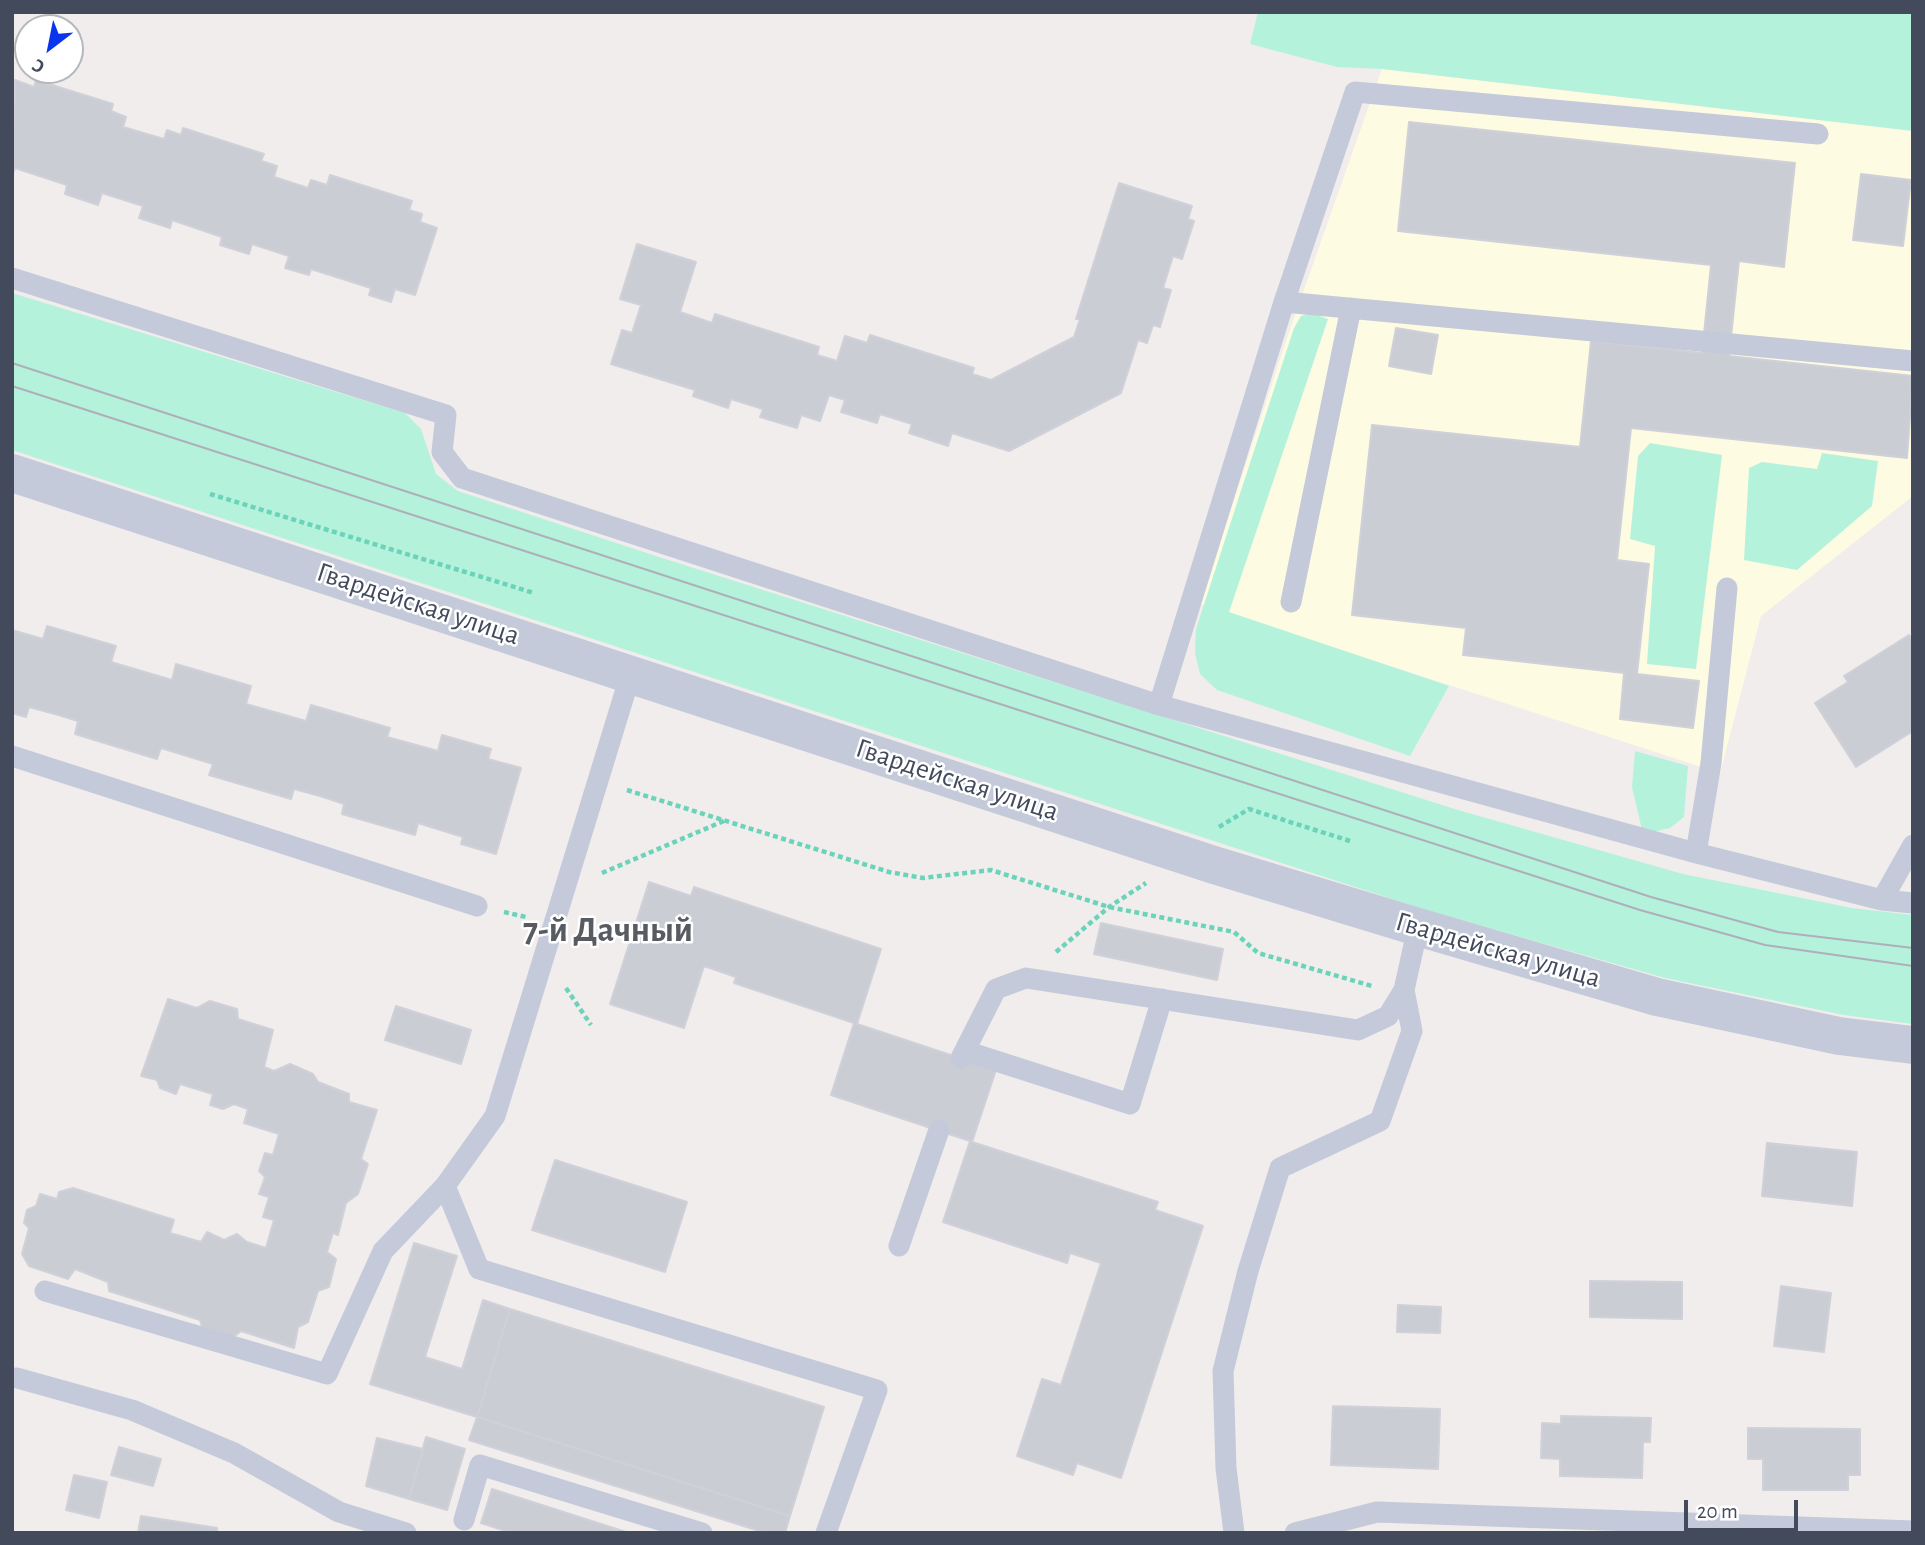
<!DOCTYPE html>
<meta charset="utf-8">
<style>
body{margin:0}
#map{position:relative;width:1925px;height:1545px;overflow:hidden;background:#f0edec;font-family:"Alegreya Sans",sans-serif}
canvas{display:block}
.frame{position:absolute;inset:0;border:14px solid #434a5c;pointer-events:none}
.north{position:absolute;left:14px;top:14px;width:70px;height:70px;box-sizing:border-box;background:#fff;border:2px solid #b4b7be;border-radius:50%;rotate:212deg;font-size:19px;font-weight:700;line-height:28px;text-align:center;color:#434a5c}
.north::after{content:'';display:block;margin:auto;width:24px;height:32px;background:#0935ed;clip-path:polygon(50% 0,100% 100%,50% 72%,0 100%)}
.scale{position:absolute;left:1684px;top:1500px;width:114px;height:32px;box-sizing:border-box;border:4px solid #434a5c;border-top:0;padding-left:9px;font-size:21px;line-height:24px;white-space:nowrap;color:#434a5c;-webkit-text-stroke:5px #fff;paint-order:stroke}
</style>
<div id="map">
<canvas width="1925" height="1545"></canvas>
<div class="frame"></div>
<div class="north">С</div>
<div class="scale">20 m</div>
</div>
<script>
const c = document.querySelector('canvas').getContext('2d');
c.lineJoin = 'round';
function fill(path, color) {
  c.fillStyle = color;
  c.fill(path, 'evenodd');
}
function toPath(rows) {
  const path = new Path2D();
  for (const r of rows) {
    path.moveTo(r[0], r[1]);
    for (let i = 2; i < r.length; i += 2) path.lineTo(r[i], r[i + 1]);
  }
  return path;
}
function strokePath(path, color, width, dash) {
  c.strokeStyle = color;
  c.lineWidth = width;
  c.lineCap = dash ? 'butt' : 'round';
  c.setLineDash(dash || []);
  c.stroke(path);
}
function label(font, color, halo, rows, align = 'center') {
  c.font = font + ' "Alegreya Sans",sans-serif';
  c.lineWidth = 5;
  c.setLineDash([]);
  c.textBaseline = 'middle';
  c.strokeStyle = halo;
  c.fillStyle = color;
  for (const [text, x, y, turn = 0] of rows) {
    c.save();
    c.translate(x, y);
    c.rotate((+turn || 0) * Math.PI / 180);
    c.textAlign = isNaN(turn) ? turn : align;
    if (halo) c.strokeText(text, 0, 0);
    c.fillText(text, 0, 0);
    c.restore();
  }
}
fill(toPath([
 [1382,69,1913,131,1913,496,1761,616,1720,773,1200,604,1288,335]
]), '#fdfce3');
fill(toPath([
 [1258,12,1913,12,1913,131,1382,69,1337,67,1250,44],
 [12,293,405,413,421,429,436,474,458,491,659,557,1458,810,1683,874,1852,908,1913,915,1913,1024,1844,1015,1665,978,1429,911,12,450],
 [1311,313,1328,319,1229,612,1449,686,1410,756,1217,690,1200,674,1195,653,1196,629,1294,328,1301,316],
 [1650,443,1722,455,1696,669,1647,664,1655,546,1630,539,1638,456],
 [1822,453,1878,461,1872,506,1797,570,1744,560,1749,468,1762,462,1817,469],
 [1635,751,1688,766,1684,817,1670,828,1653,832,1642,830,1632,787]
]), '#b5f2dc');
const building = toPath([
 [15,80,34,87,36,80,113,104,111,111,126,117,123,127,164,139,167,130,181,135,183,128,264,154,261,161,277,166,274,177,308,188,311,180,327,185,330,175,412,201,409,210,422,214,420,222,437,228,415,295,395,289,391,302,369,295,371,288,311,269,309,275,285,268,289,256,252,244,249,254,220,245,222,237,172,220,170,228,139,218,143,206,102,193,98,205,65,194,67,185,15,168,12,175,15,80],
 [1409,122,1795,163,1784,267,1739,261,1729,356,1913,376,1907,458,1631,428,1617,560,1649,564,1637,674,1699,681,1693,728,1620,719,1624,673,1463,655,1466,628,1352,615,1372,425,1580,447,1591,341,1702,353,1711,265,1398,231,1409,122],
 [1861,174,1911,180,1903,246,1853,240,1861,174],
 [1119,183,1192,206,1188,219,1194,221,1182,259,1173,256,1163,288,1171,290,1160,327,1153,325,1147,343,1138,340,1121,393,1009,451,952,433,948,446,909,433,912,424,880,414,877,423,841,412,845,400,829,395,820,421,801,415,797,428,760,417,763,409,731,399,728,408,693,396,695,390,611,364,622,330,632,333,641,305,620,299,637,244,696,262,680,312,712,323,715,314,819,347,817,355,837,361,845,336,867,343,870,335,974,368,972,374,991,380,1074,337,1080,319,1076,319,1119,183],
 [1396,328,1438,335,1431,374,1389,366,1396,328],
 [47,626,116,646,111,662,172,680,176,664,251,686,246,704,306,721,311,705,390,728,387,737,438,751,442,735,491,749,488,759,521,768,496,854,461,844,463,837,418,823,415,835,342,814,344,804,320,796,294,789,291,799,209,775,213,764,161,748,157,759,75,734,78,721,55,714,29,707,26,717,12,713,12,630,43,639,47,626],
 [1909,635,1913,641,1913,731,1856,767,1815,703,1848,682,1844,676,1909,635],
 [649,882,691,896,694,887,881,949,857,1024,996,1070,972,1142,1158,1202,1155,1210,1203,1226,1121,1478,1077,1463,1073,1475,1017,1456,1042,1379,1061,1385,1101,1263,1070,1253,1067,1263,943,1222,970,1141,831,1095,854,1023,734,983,736,977,704,966,684,1028,610,1004,649,882],
 [1101,923,1223,949,1217,980,1094,954,1101,923],
 [168,999,197,1008,210,1001,237,1009,238,1019,273,1030,264,1067,274,1071,290,1064,313,1074,318,1082,349,1094,349,1102,377,1110,361,1159,368,1164,358,1194,346,1203,338,1235,333,1233,327,1252,336,1259,329,1287,318,1291,308,1322,298,1327,294,1348,241,1331,232,1338,202,1327,200,1320,109,1291,108,1282,75,1269,68,1279,29,1266,22,1254,29,1228,24,1223,27,1210,36,1206,40,1194,57,1199,59,1192,73,1188,174,1220,170,1233,201,1242,207,1232,224,1240,237,1234,247,1242,266,1248,274,1220,263,1217,269,1197,259,1194,265,1177,259,1171,265,1153,273,1155,279,1134,244,1123,248,1109,234,1104,223,1109,210,1105,213,1094,180,1084,176,1094,160,1088,157,1080,141,1076,168,999],
 [396,1006,471,1030,461,1064,385,1040,396,1006],
 [1767,1143,1857,1152,1852,1206,1762,1196,1767,1143],
 [555,1160,687,1202,665,1272,532,1230,555,1160],
 [414,1243,457,1256,425,1357,462,1369,483,1300,510,1309,477,1417,370,1384,414,1243],
 [1590,1281,1682,1282,1682,1319,1590,1317,1590,1281],
 [1781,1286,1831,1293,1824,1352,1774,1346,1781,1286],
 [1398,1305,1441,1307,1440,1333,1397,1332,1398,1305],
 [510,1309,824,1407,790,1516,477,1417,510,1309],
 [1333,1406,1440,1409,1438,1469,1331,1465,1333,1406],
 [1561,1416,1651,1418,1650,1442,1643,1442,1642,1478,1560,1476,1560,1459,1541,1458,1542,1423,1561,1424,1561,1416],
 [477,1417,790,1516,785,1533,766,1533,469,1440,477,1417],
 [1748,1428,1860,1429,1860,1475,1848,1475,1848,1490,1763,1490,1763,1459,1748,1459,1748,1428],
 [426,1437,465,1449,447,1510,409,1499,426,1437],
 [377,1438,423,1449,409,1499,366,1486,377,1438],
 [119,1447,161,1459,153,1486,111,1475,119,1447],
 [74,1475,107,1482,99,1518,66,1510,74,1475],
 [492,1489,629,1533,512,1533,481,1523,492,1489],
 [141,1516,217,1528,217,1533,138,1533,141,1516]
]);
fill(building, '#cbcdd5');
strokePath(building, '#d0d0d9', 2);
strokePath(toPath([
 [210,494,534,593],
 [627,790,889,872,923,878,991,870,1109,907,1234,932,1258,953,1372,986],
 [1219,827,1249,809,1350,841],
 [602,873,726,820],
 [504,912,526,917],
 [1056,952,1109,907,1146,883],
 [566,988,591,1025]
]), '#6bd3b9', 4.5, [5, 3.5]);
strokePath(toPath([
 [12,278,446,415,442,452,462,478,1159,705,1696,853,1882,900,1913,903],
 [1284,302,1913,361],
 [1291,602,1351,308],
 [1159,705,1284,302,1355,92,1818,134],
 [12,756,477,906],
 [1696,853,1711,763,1727,588],
 [1882,900,1913,845],
 [965,1051,1130,1104,1162,999],
 [961,1058,996,989,1026,978,1358,1030,1388,1016,1404,990,1418,927],
 [445,1186,479,1269,877,1390,826,1533],
 [899,1246,939,1130],
 [45,1291,327,1374,383,1251,445,1186,495,1116,631,673],
 [17,1378,132,1410,234,1453,339,1512,406,1533],
 [464,1520,480,1465,702,1533],
 [1234,1533,1226,1468,1223,1371,1248,1271,1280,1168,1380,1121,1412,1031,1404,990],
 [1295,1533,1377,1512,1913,1531]
]), '#c4cad9', 21);
strokePath(toPath([
 [12,473,1214,865,1418,927,1657,997,1839,1036,1913,1045]
]), '#c4cad9', 38);
strokePath(toPath([
 [12,363,1651,897,1778,932,1913,948],
 [12,386,1640,910,1765,945,1913,966]
]), '#aeafb8', 2);
label('28px', '#434a5c', '#fff', [
 ["Гвардейская улица",418,604,18],
 ["Гвардейская улица",957,780,18],
 ["Гвардейская улица",1498,950,16]
]);
label('bold 35px', '#595b62', '#fff', [
 ["7-й Дачный",608,930]
]);
</script>
